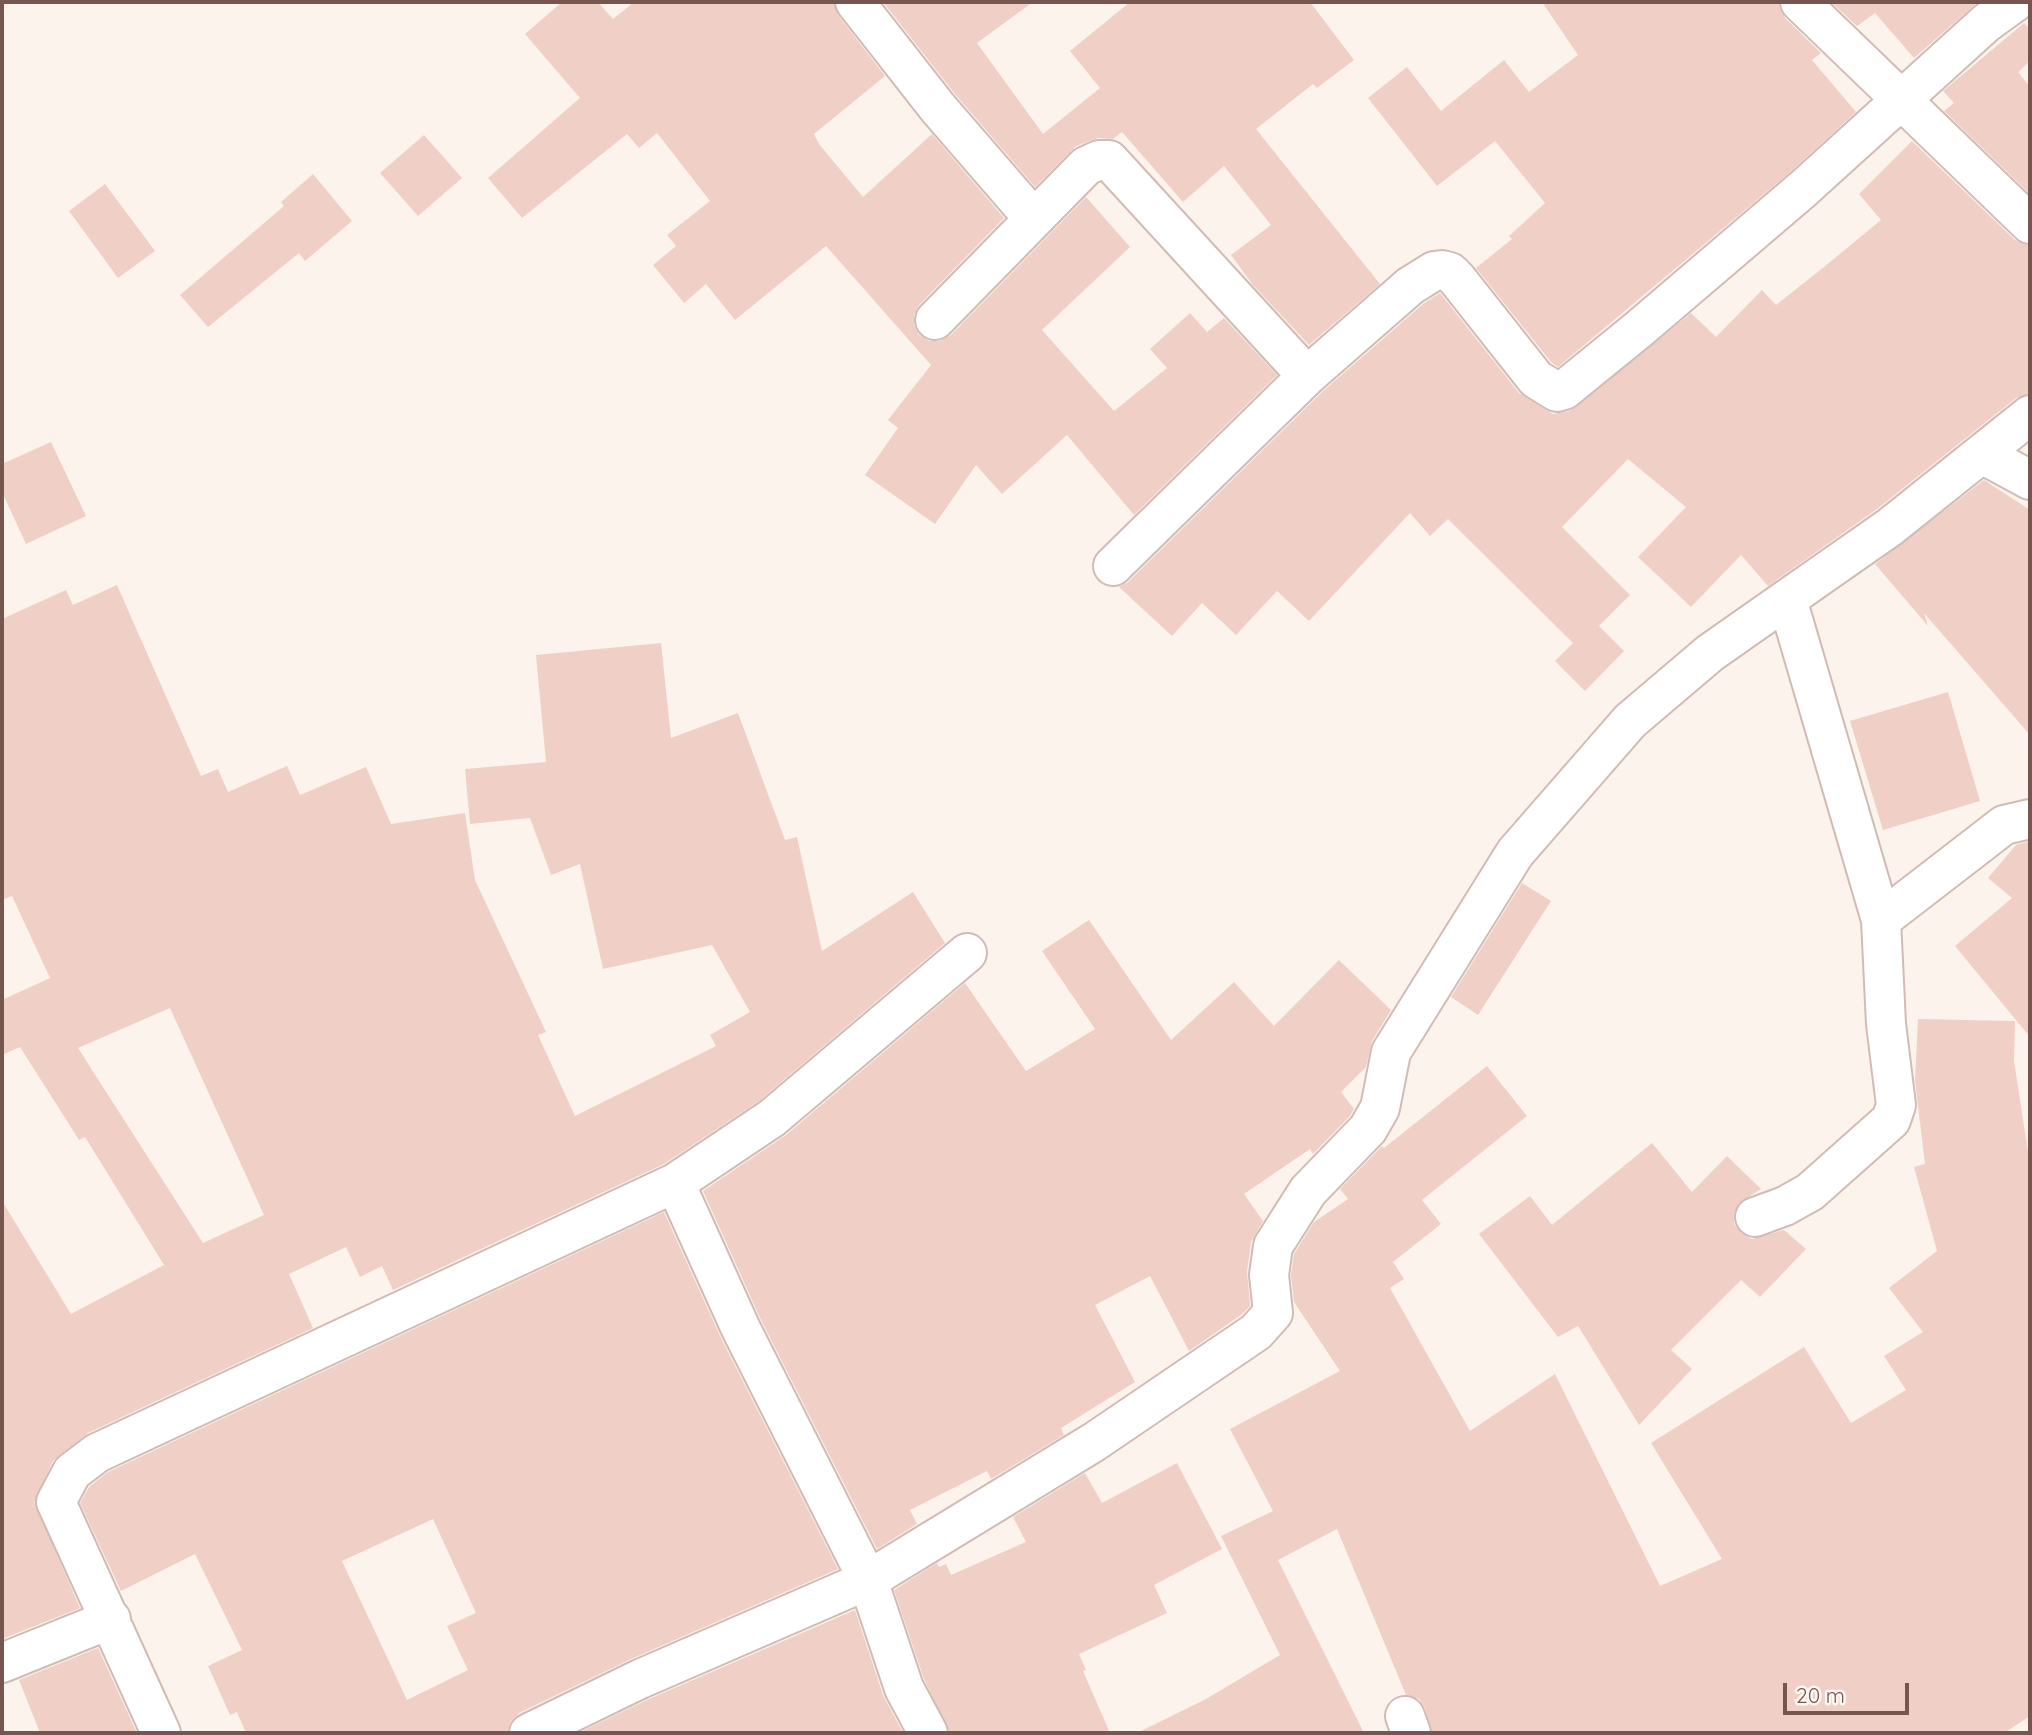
<!DOCTYPE html>
<style>
body{margin:0}
#map{position:relative;width:2032px;height:1735px;overflow:hidden;background:#fcf3ed;font-family:Quicksand,sans-serif}
canvas{display:block}
.frame{position:absolute;inset:0;border:4px solid #775650;pointer-events:none}
.scale{position:absolute;left:1783px;top:1683px;width:126px;height:32px;box-sizing:border-box;border:4px solid #775650;border-top:0;padding-left:9px;font-size:21px;line-height:24px;white-space:nowrap;color:#775650;-webkit-text-stroke:5px #fef8f4;paint-order:stroke}
</style>
<div id="map">
<canvas width="2032" height="1735"></canvas>
<div class="frame"></div>
<div class="scale">20 m</div>
</div>
<script>
const c = document.querySelector('canvas').getContext('2d');
c.lineJoin = 'round';
function fill(path, color) {
  c.fillStyle = color;
  c.fill(path, 'evenodd');
}
function toPath(rows) {
  const path = new Path2D();
  for (const r of rows) {
    path.moveTo(r[0], r[1]);
    for (let i = 2; i < r.length; i += 2) path.lineTo(r[i], r[i + 1]);
  }
  return path;
}
function strokePath(path, color, width, dash) {
  c.strokeStyle = color;
  c.lineWidth = width;
  c.lineCap = dash ? 'butt' : 'round';
  c.setLineDash(dash || []);
  c.stroke(path);
}
fill(toPath([
 [562,2,598,2,613,19,634,2,834,2,838,15,885,76,814,134,819,144,863,197,932,134,1004,218,919,305,914,315,914,325,919,335,929,341,940,341,951,335,1086,197,1130,247,1042,330,1114,411,1167,368,1150,349,1190,313,1207,332,1224,318,1277,375,1134,515,1067,435,1002,494,976,465,935,524,865,475,898,428,888,420,931,365,826,246,735,320,706,284,684,303,653,265,676,246,667,235,710,201,657,133,639,148,627,134,522,218,488,178,580,98,525,34],
 [883,2,1033,2,977,43,1043,134,1100,88,1070,51,1130,2,1310,2,1354,60,1317,88,1313,84,1256,129,1380,284,1309,345,1253,285,1231,255,1271,225,1224,166,1183,202,1122,132,1113,139,1098,138,1076,146,1035,187,955,94],
 [1542,2,1779,2,1785,18,1821,53,1812,60,1856,112,1789,173,1558,367,1551,362,1476,268,1512,239,1509,236,1545,203,1495,141,1437,186,1368,98,1407,67,1441,111,1504,60,1529,92,1578,55],
 [1831,2,1978,2,1914,58,1875,13,1857,26],
 [2024,23,2030,29,2030,61,2018,72,2030,87,2030,194,1944,111,1954,103,1943,91],
 [424,135,462,178,418,216,380,173],
 [1912,141,2015,240,2030,245,2030,394,2016,398,1877,509,1768,586,1741,555,1691,607,1638,557,1686,507,1628,459,1562,527,1630,595,1599,626,1624,651,1585,691,1555,661,1573,643,1448,519,1430,536,1410,513,1309,621,1277,591,1236,635,1202,603,1172,636,1119,587,1128,582,1322,392,1423,304,1440,293,1519,393,1553,414,1570,411,1691,313,1716,337,1762,290,1776,305,1824,267,1881,220,1859,194],
 [313,174,352,221,305,261,299,253,208,327,180,295,284,206,281,202],
 [105,184,155,251,118,278,69,211],
 [51,442,86,516,26,544,2,492,2,464],
 [1984,480,2030,510,2030,735,1924,613,1928,626,1875,564],
 [117,585,201,776,218,769,228,792,287,766,300,795,366,767,391,824,465,813,475,880,546,1032,538,1035,575,1116,716,1046,710,1035,750,1012,712,945,603,969,580,864,551,875,530,818,470,824,465,769,546,762,536,655,661,643,671,738,738,713,785,840,797,837,822,951,913,892,945,943,759,1101,664,1164,393,1290,382,1266,360,1277,346,1247,289,1274,313,1328,88,1433,53,1461,34,1502,80,1608,2,1639,2,1201,71,1314,164,1265,85,1137,79,1140,20,1047,2,1055,2,1000,50,978,12,896,2,900,2,619,66,590,73,605],
 [170,1008,264,1215,203,1243,78,1048],
 [1948,692,1980,801,1883,830,1850,721],
 [2030,841,2030,1037,1955,946,2012,898,1988,878,2016,845],
 [1522,883,1551,901,1478,1015,1451,997],
 [1089,920,1171,1040,1234,982,1274,1026,1339,960,1391,1010,1372,1041,1366,1067,1341,1092,1354,1109,1350,1116,1313,1154,1310,1149,1244,1194,1263,1221,1251,1242,1247,1272,1250,1306,1241,1315,1189,1351,1150,1276,1095,1305,1135,1382,1061,1428,1064,1435,991,1479,987,1471,910,1510,917,1524,877,1549,761,1320,703,1191,786,1135,965,983,1026,1071,1095,1029,1042,951],
 [1918,1019,2015,1021,2014,1061,2030,1165,2030,1716,2004,1733,1432,1733,1425,1708,1419,1699,1406,1695,1337,1529,1278,1560,1364,1733,1137,1733,1206,1699,1280,1655,1221,1536,1273,1511,1230,1429,1340,1371,1294,1302,1291,1275,1294,1254,1314,1222,1348,1199,1340,1189,1382,1146,1384,1148,1487,1066,1527,1116,1422,1200,1441,1224,1393,1262,1404,1279,1390,1288,1470,1431,1555,1374,1660,1586,1722,1559,1651,1443,1804,1347,1851,1423,1906,1390,1884,1356,1923,1332,1889,1288,1937,1251,1914,1167,1925,1164,1915,1081],
 [1652,1143,1692,1192,1727,1156,1761,1189,1739,1203,1734,1213,1734,1224,1741,1233,1752,1239,1784,1230,1806,1249,1760,1297,1741,1280,1671,1350,1692,1369,1639,1425,1578,1326,1558,1337,1479,1234,1530,1196,1552,1225],
 [664,1212,721,1338,838,1569,631,1659,519,1713,511,1721,507,1733,246,1733,237,1712,230,1715,208,1666,242,1650,195,1554,121,1591,80,1503,89,1487,108,1472],
 [433,1519,476,1613,447,1626,468,1670,407,1700,342,1561],
 [1177,1463,1222,1549,1154,1585,1167,1613,1079,1654,1086,1670,1083,1671,1110,1733,950,1733,924,1679,894,1590,937,1563,939,1567,946,1564,951,1575,1026,1542,1013,1517,1085,1473,1102,1503],
 [855,1610,883,1695,903,1733,578,1733,649,1699],
 [98,1648,137,1733,40,1733,19,1680]
]), '#f0cfc6');
const minor = toPath([
 [855,2,938,108,1034,219,1086,166,1099,160,1109,160,1307,376,1410,286,1434,271,1442,270,1450,272,1457,279,1536,379,1557,392,1564,390,1639,329,1803,189,1986,23,2015,2],
 [1800,2,2030,224],
 [935,320,1034,219],
 [1982,454,2030,480],
 [1113,566,1307,376],
 [1881,920,2004,825,2030,819],
 [675,1183,772,1118,967,953],
 [1755,1217,1785,1206,1810,1192,1891,1120,1896,1105,1886,1024,1881,920,1787,599,1890,527,2030,415],
 [2,1663,111,1619],
 [1405,1716,1411,1733],
 [161,1733,56,1502,72,1472,97,1453,675,1183,741,1329,868,1580,904,1688,928,1733],
 [529,1733,640,1679,868,1580,1094,1442,1256,1332,1273,1313,1269,1275,1273,1246,1308,1191,1368,1129,1380,1108,1391,1052,1515,853,1630,721,1710,653,1787,599]
]);
strokePath(minor, '#d1bcb5', 42);
strokePath(minor, '#fff', 38);
</script>
